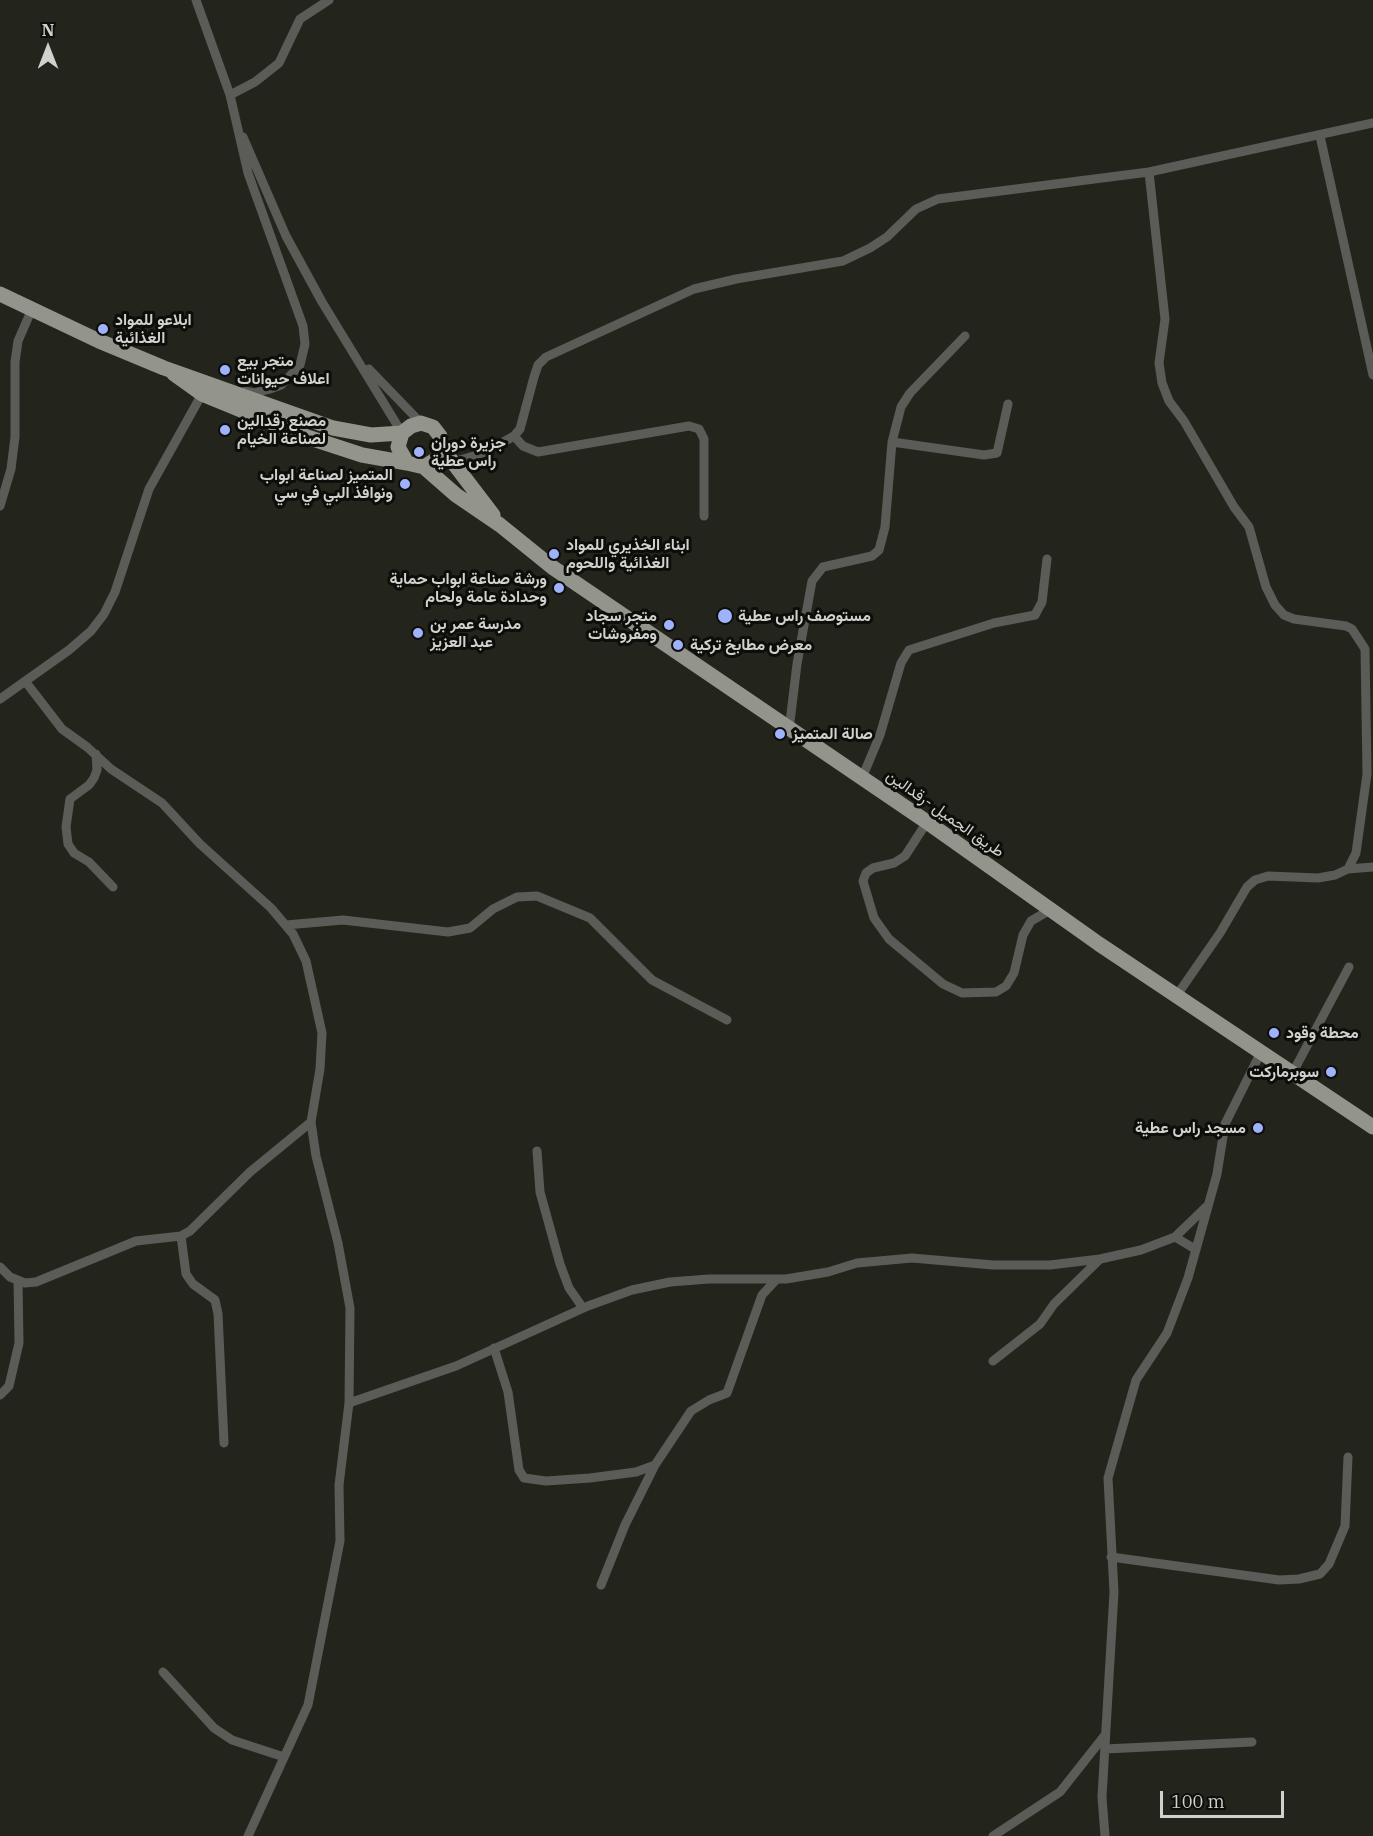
<!DOCTYPE html>
<meta charset="utf-8">
<style>
body{margin:0}
#map{position:relative;width:1373px;height:1836px;overflow:hidden;background:#23251d;font-family:"IBM Plex Serif",serif}
canvas{display:block}
.north{position:absolute;left:18px;top:18px;width:60px;height:60px;-webkit-text-stroke:4px #0d0d0a;paint-order:stroke;rotate:0deg;font-size:16px;font-weight:700;line-height:24px;text-align:center;color:#d1d2cd}
.north::after{content:'';display:block;margin:auto;width:21px;height:27px;background:#d1d2cd;clip-path:polygon(50% 0,100% 100%,50% 72%,0 100%)}
.scale{position:absolute;left:1160px;top:1791px;width:124px;height:27px;box-sizing:border-box;border:3px solid #d1d2cd;border-top:0;padding-left:8px;font-size:18px;line-height:21px;white-space:nowrap;color:#d1d2cd;-webkit-text-stroke:4px #0d0d0a;paint-order:stroke}
</style>
<div id="map">
<canvas width="1373" height="1836"></canvas>
<div class="north">N</div>
<div class="scale">100 m</div>
</div>
<script>
const c = document.querySelector('canvas').getContext('2d');
c.lineJoin = 'round';
function toPath(rows) {
  const path = new Path2D();
  for (const r of rows) {
    path.moveTo(r[0], r[1]);
    for (let i = 2; i < r.length; i += 2) path.lineTo(r[i], r[i + 1]);
  }
  return path;
}
function strokePath(path, color, width, dash) {
  c.strokeStyle = color;
  c.lineWidth = width;
  c.lineCap = dash ? 'butt' : 'round';
  c.setLineDash(dash || []);
  c.stroke(path);
}
function label(font, color, halo, rows, align = 'center') {
  c.font = font + ' "IBM Plex Serif",Vazirmatn,serif';
  c.lineWidth = 6;
  c.setLineDash([]);
  c.textBaseline = 'middle';
  c.strokeStyle = halo;
  c.fillStyle = color;
  for (const [text, x, y, turn = 0] of rows) {
    c.save();
    c.translate(x, y);
    c.rotate((+turn || 0) * Math.PI / 180);
    c.textAlign = isNaN(turn) ? turn : align;
    if (halo) c.strokeText(text, 0, 0);
    c.fillText(text, 0, 0);
    c.restore();
  }
}
strokePath(toPath([
 [196,0,230,95,248,173,303,326,305,344,300,365,290,376,281,385,270,389,254,393,245,391],
 [230,95,255,82,279,63,300,19,329,0],
 [1320,136,1373,375],
 [243,137,286,236,322,302,402,433],
 [1149,172,1165,319,1159,363,1162,383,1169,401,1184,421,1234,507,1249,527,1266,587,1275,605,1284,615,1294,619,1346,626,1352,629,1365,649,1367,774,1356,853,1348,869,1335,875,1318,878,1268,876,1255,880,1247,887,1220,933,1177,995],
 [369,369,421,423],
 [514,436,523,446,538,452,689,426,699,429,704,439,704,516],
 [892,442,984,455,997,453,1008,404],
 [453,462,484,453,514,436,520,429,534,377,538,365,546,357,694,289,736,279,843,261,870,248,887,237,916,209,938,199,1149,172,1373,123],
 [0,506,11,469,15,437,15,362,18,341,32,309],
 [25,681,62,729,87,747,111,769,162,803,200,844,271,908,293,934,306,961,322,1033,320,1069,311,1122,316,1156,338,1243,350,1308,349,1403,339,1485,340,1541,308,1705,248,1836],
 [0,699,69,650,91,631,104,614,115,592,149,489,202,394,200,390],
 [789,730,797,664,812,581,823,567,872,556,879,550,885,527,892,442,901,407,910,393,965,336],
 [96,754,97,770,94,778,89,785,70,799,66,827,68,844,74,853,89,862,113,887],
 [862,778,880,735,901,663,909,650,994,623,1035,615,1042,602,1047,559],
 [927,822,905,856,894,863,873,868,866,873,863,881,874,918,889,939,943,984,962,993,996,992,1006,986,1014,973,1023,935,1031,921,1050,910],
 [1348,869,1373,867],
 [286,925,343,920,448,932,470,928,493,909,517,897,537,896,590,918,652,980,727,1020],
 [1292,1074,1349,967],
 [537,1151,540,1192,560,1264,569,1288,583,1308],
 [181,1236,186,1274,193,1284,215,1300,218,1314,224,1443],
 [1175,1237,1195,1249],
 [0,1267,10,1277,25,1283,36,1282,136,1241,181,1236,190,1231,250,1172,311,1122],
 [494,1348,508,1392,519,1470,524,1478,546,1481,590,1478,636,1472,655,1465],
 [993,1361,1040,1324,1054,1304,1100,1259],
 [0,1395,9,1386,19,1343,18,1280],
 [349,1403,456,1366,588,1306,632,1290,670,1282,709,1279,786,1279,828,1272,857,1263,912,1258,993,1265,1050,1265,1100,1259,1141,1250,1175,1237,1206,1207],
 [1111,1557,1279,1580,1299,1579,1320,1574,1329,1564,1345,1526,1348,1457],
 [601,1585,625,1525,655,1465,691,1411,709,1400,727,1393,762,1295,777,1279],
 [163,1672,214,1728,232,1740,284,1757],
 [1105,1749,1252,1742],
 [993,1836,1060,1792,1105,1735],
 [1105,1836,1102,1797,1114,1592,1108,1478,1136,1380,1167,1333,1188,1278,1217,1174,1225,1124,1261,1052]
]), '#5b5c58', 9);
strokePath(toPath([
 [0,294,99,341,164,368,333,428,371,435,402,433],
 [174,374,202,394,307,437,362,455,407,463],
 [442,448,438,458,424,467,407,463,398,447,402,433,411,426,421,423,433,427,440,436,442,448,493,515],
 [424,467,456,495,500,525,552,567,927,822,1099,944,1373,1127]
]), '#93948c', 15);
for (const [x, y, r, color] of [
 [103,329,6,"#9fb3fd"],
 [225,370,6,"#9fb3fd"],
 [225,430,6,"#9fb3fd"],
 [419,452,6,"#9fb3fd"],
 [405,484,6,"#9fb3fd"],
 [554,554,6,"#9fb3fd"],
 [559,588,6,"#9fb3fd"],
 [725,616,8,"#9fb3fd"],
 [669,625,6,"#9fb3fd"],
 [418,633,6,"#9fb3fd"],
 [678,645,6,"#9fb3fd"],
 [780,734,6,"#9fb3fd"],
 [1274,1033,6,"#9fb3fd"],
 [1331,1072,6,"#9fb3fd"],
 [1258,1128,6,"#9fb3fd"]
]) {
  const dot = new Path2D();
  dot.arc(x, y, r, 0, 2 * Math.PI);
  c.fillStyle = color;
  c.fill(dot);
  strokePath(dot, '#0d0d0a', 2);
}
label('bold 16px', '#d1d2cd', '#0d0d0a', [
 ["ابلاعو للمواد",115,320],
 ["الغذائية",115,338],
 ["متجر بيع",237,361],
 ["اعلاف حيوانات",237,379],
 ["مصنع رقدالين",237,421],
 ["لصناعة الخيام",237,439],
 ["جزيرة دوران",431,443],
 ["راس عطية",431,461],
 ["المتميز لصناعة ابواب",393,475,"right"],
 ["ونوافذ البي في سي",393,493,"right"],
 ["ابناء الخذيري للمواد",566,545],
 ["الغذائية واللحوم",566,563],
 ["ورشة صناعة ابواب حماية",547,579,"right"],
 ["وحدادة عامة ولحام",547,597,"right"],
 ["متجر سجاد",657,616,"right"],
 ["ومفروشات",657,634,"right"],
 ["مستوصف راس عطية",738,616],
 ["مدرسة عمر بن",430,624],
 ["عبد العزيز",430,642],
 ["معرض مطابخ تركية",690,645],
 ["صالة المتميز",792,734],
 ["محطة وقود",1286,1033],
 ["سوبرماركت",1319,1072,"right"],
 ["مسجد راس عطية",1246,1128,"right"]
], 'left');
label('16px', '#d1d2cd', '#0d0d0a', [
 ["طريق الجميل -رقدالين",945,814,35]
]);
</script>
